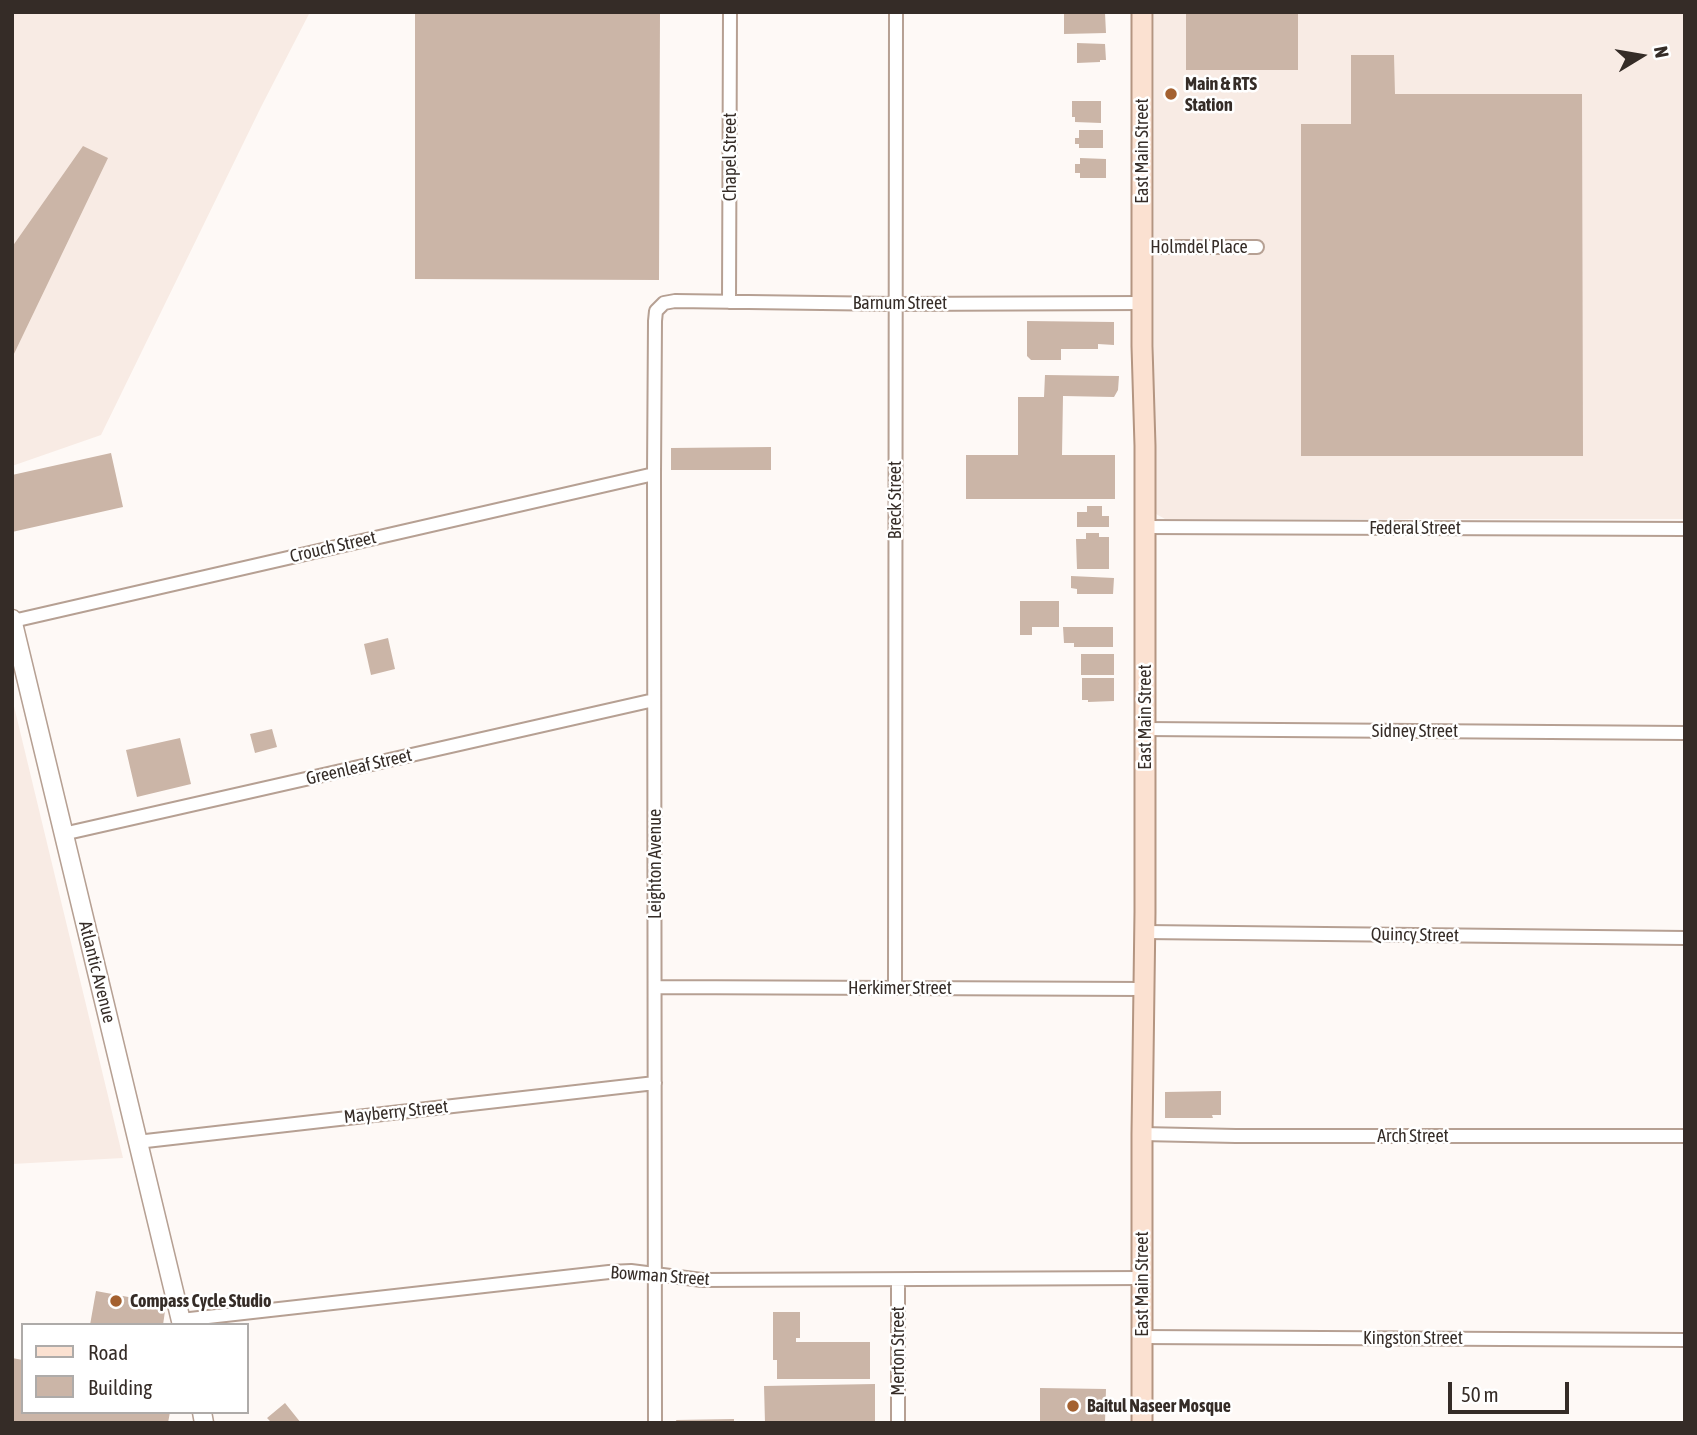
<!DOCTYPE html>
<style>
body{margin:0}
#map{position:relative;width:1697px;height:1435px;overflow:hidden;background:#fef9f6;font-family:"Asap Condensed",sans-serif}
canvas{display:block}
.frame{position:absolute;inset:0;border:14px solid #352c27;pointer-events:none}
.legend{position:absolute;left:21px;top:1323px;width:228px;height:91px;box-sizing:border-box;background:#fff;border:2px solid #aeaba9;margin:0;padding:9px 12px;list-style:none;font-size:21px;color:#352c27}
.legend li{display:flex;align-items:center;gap:14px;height:35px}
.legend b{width:35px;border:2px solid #aeaba9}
.north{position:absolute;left:1606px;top:21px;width:70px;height:70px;-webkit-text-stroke:5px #fff;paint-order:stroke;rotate:79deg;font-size:19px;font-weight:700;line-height:28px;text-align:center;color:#352c27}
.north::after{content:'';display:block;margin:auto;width:24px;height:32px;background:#352c27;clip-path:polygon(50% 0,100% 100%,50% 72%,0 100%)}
.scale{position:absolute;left:1448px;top:1382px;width:121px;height:32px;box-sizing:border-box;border:4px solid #352c27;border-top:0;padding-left:9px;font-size:21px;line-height:24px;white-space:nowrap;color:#352c27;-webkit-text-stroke:5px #fff;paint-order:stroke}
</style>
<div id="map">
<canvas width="1697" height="1435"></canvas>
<div class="frame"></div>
<ul class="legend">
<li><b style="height:9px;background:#fbe1d1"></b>Road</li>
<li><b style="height:19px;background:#cbb5a7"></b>Building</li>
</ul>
<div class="north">N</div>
<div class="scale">50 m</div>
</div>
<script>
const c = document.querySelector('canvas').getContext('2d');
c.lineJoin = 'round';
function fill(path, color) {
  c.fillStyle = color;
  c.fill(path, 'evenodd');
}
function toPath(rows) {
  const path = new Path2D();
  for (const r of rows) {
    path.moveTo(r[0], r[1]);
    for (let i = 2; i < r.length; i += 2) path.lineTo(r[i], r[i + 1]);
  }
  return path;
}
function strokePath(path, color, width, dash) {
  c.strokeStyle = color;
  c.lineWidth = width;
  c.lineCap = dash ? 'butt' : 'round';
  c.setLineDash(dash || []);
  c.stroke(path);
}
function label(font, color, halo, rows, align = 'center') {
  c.font = font + ' "Asap Condensed",sans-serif';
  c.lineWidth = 5;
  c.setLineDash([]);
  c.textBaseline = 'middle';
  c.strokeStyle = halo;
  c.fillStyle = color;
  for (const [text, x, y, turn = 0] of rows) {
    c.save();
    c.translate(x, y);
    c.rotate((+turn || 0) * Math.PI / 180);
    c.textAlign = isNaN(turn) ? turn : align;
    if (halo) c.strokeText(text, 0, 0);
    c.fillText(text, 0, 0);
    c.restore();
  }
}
fill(toPath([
 [12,12,310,12,261,107,101,435,12,466],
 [1154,12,1685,12,1685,519,1165,519,1156,514,1154,509],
 [12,698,123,1158,12,1164]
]), '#f8ebe4');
fill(toPath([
 [415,12,660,12,659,280,415,279],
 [1085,12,1105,13,1106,33,1064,34,1064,14],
 [1186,12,1298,12,1298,70,1186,70],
 [1077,43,1105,44,1106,60,1100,60,1100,62,1077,63],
 [1351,55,1394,55,1395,94,1582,94,1583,456,1301,456,1301,124,1351,124],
 [1072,101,1101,101,1101,123,1075,122,1075,117,1072,117],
 [1079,130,1103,130,1103,148,1079,148,1079,144,1075,144,1075,138,1079,138],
 [83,146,108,158,12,358,12,247],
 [1080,158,1106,159,1106,178,1080,178,1080,173,1075,173,1075,164,1080,164],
 [1027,321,1114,322,1114,345,1098,344,1098,349,1061,349,1061,360,1031,360,1027,356],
 [1045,375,1119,376,1118,390,1114,397,1063,396,1062,455,1115,455,1115,499,966,499,966,455,1018,455,1018,397,1044,397],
 [771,447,771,470,671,470,671,448],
 [111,453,123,507,12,532,12,475],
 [1087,506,1102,506,1102,516,1109,516,1109,527,1077,527,1077,512,1087,512],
 [1086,533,1099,533,1099,537,1109,537,1109,569,1077,569,1076,539,1086,539],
 [1071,576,1114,578,1113,594,1077,594,1077,589,1071,588],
 [1020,601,1059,601,1059,627,1032,627,1032,635,1020,635],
 [1063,627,1113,627,1113,647,1074,647,1074,643,1064,643],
 [388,638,395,669,371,675,364,644],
 [1081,654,1114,654,1114,675,1081,675],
 [1082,678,1114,678,1114,701,1088,702,1088,700,1082,700],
 [272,729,277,747,255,753,250,734],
 [180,738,191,784,137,797,126,750],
 [1221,1091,1221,1115,1212,1115,1213,1118,1165,1118,1165,1092],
 [96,1291,166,1304,163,1325,90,1325],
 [773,1312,800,1312,800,1338,796,1338,796,1342,870,1342,870,1379,777,1379,777,1360,773,1360],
 [12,1358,23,1360,23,1412,170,1412,168,1423,12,1423],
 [875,1384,875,1423,765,1423,764,1386],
 [1040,1388,1106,1389,1105,1423,1040,1423],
 [285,1403,301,1423,272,1423,267,1418],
 [734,1419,734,1423,677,1423,676,1420]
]), '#cbb5a7');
const minor = toPath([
 [1142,247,1257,247],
 [729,302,730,12],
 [1145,527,1685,529],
 [13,621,654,474],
 [1145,729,1685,733],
 [63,834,654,700],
 [1145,932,1685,938],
 [655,987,1144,989],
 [895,988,896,12],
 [1142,1134,1236,1136,1685,1136],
 [137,1142,655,1083],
 [898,1280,898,1423],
 [181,1320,609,1272,631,1271,702,1280,1142,1278],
 [1142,1337,1685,1340],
 [655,1423,654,474,655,321,656,311,664,303,675,301,895,304,1142,303]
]);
const secondary = toPath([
 [12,619,182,1325],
 [202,1412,204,1423]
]);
const primary = toPath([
 [1142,1423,1142,1134,1145,912,1145,446,1142,346,1142,12]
]);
strokePath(minor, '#b6a093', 16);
strokePath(secondary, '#b6a093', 21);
strokePath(primary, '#b49581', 23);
strokePath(minor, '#fff', 12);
strokePath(secondary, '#fff', 18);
strokePath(primary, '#fbe1d1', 19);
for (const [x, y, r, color] of [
 [1171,94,7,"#a46130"],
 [116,1301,7,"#a46130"],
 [1073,1406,7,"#a46130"]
]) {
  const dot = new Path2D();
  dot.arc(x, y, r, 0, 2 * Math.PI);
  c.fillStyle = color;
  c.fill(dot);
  strokePath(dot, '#fff', 2.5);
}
label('bold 18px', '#352c27', '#fff', [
 ["Main & RTS",1185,84],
 ["Station",1185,105],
 ["Compass Cycle Studio",130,1301],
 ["Baitul Naseer Mosque",1087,1406]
], 'left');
label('18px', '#352c27', '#fff', [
 ["East Main Street",1142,151,-90],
 ["Chapel Street",730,157,-90],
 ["Holmdel Place",1199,247],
 ["Barnum Street",900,303],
 ["Breck Street",895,500,-90],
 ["Federal Street",1415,528],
 ["Crouch Street",333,547,-13],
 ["East Main Street",1145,717,-90],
 ["Sidney Street",1415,731],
 ["Greenleaf Street",359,767,-13],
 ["Leighton Avenue",655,864,-90],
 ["Quincy Street",1415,935,1],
 ["Atlantic Avenue",97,972,76],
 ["Herkimer Street",900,988],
 ["Mayberry Street",396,1112,-6],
 ["Arch Street",1413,1136],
 ["Bowman Street",660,1276,4],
 ["East Main Street",1142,1284,-90],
 ["Kingston Street",1413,1338],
 ["Merton Street",898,1351,-90]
]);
</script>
